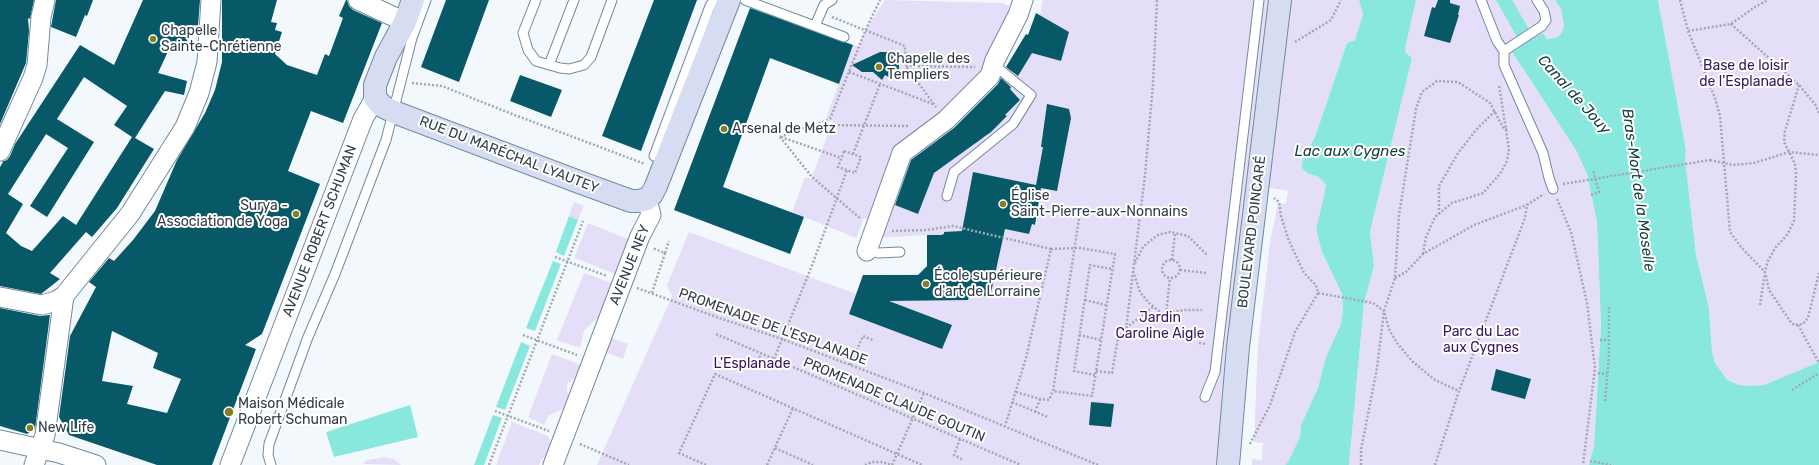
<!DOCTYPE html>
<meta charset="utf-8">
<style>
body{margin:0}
canvas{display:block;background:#f3f8fd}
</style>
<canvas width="1819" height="465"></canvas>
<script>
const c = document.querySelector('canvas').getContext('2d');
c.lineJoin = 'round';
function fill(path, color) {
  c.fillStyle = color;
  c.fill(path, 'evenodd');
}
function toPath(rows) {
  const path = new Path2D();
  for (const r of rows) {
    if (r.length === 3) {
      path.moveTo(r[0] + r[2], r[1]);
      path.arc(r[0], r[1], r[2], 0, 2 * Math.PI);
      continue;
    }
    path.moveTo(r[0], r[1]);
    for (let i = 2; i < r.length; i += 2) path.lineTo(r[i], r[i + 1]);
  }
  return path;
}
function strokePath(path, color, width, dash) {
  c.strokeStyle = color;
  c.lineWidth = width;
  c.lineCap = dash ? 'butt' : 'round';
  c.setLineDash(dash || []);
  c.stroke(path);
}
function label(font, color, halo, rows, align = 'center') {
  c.font = font + ' Rubik,sans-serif';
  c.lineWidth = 4;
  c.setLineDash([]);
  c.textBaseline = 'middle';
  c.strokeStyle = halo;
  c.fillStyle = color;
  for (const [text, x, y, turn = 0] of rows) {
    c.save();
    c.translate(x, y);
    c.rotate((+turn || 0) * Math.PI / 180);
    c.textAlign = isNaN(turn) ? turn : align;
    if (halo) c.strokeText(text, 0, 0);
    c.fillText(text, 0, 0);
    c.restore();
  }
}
fill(toPath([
 [885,0,1003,3,1013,9,987,72,898,149,871,223,864,218,856,238,792,212,805,177,811,179,812,177,833,120,826,118,853,45,859,47,866,29],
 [1043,0,1273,0,1228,465,597,465,672,296,667,285,689,232,856,294,863,275,929,274,927,235,877,238,891,203,918,214,934,173,975,130,984,139,1000,121,1001,123,1007,117,1005,115,1020,100,998,78,1007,66,1042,35,1069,32,1040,15],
 [973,172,1037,223,1037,225,1031,225,1029,234,964,220],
 [1289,0,1359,0,1363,14,1355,40,1347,43,1315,137,1302,162,1302,168,1307,173,1319,177,1326,185,1324,196,1316,229,1322,252,1342,294,1343,310,1341,324,1326,357,1318,388,1301,425,1300,437,1288,462,1285,465,1252,465,1252,459,1262,460,1263,443,1254,442,1256,391,1258,345,1270,243,1278,203,1286,204,1288,191,1264,187],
 [1416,0,1555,0,1561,9,1564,26,1561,34,1556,38,1547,39,1543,33,1522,68,1576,150,1587,174,1597,222,1601,325,1594,446,1589,465,1349,465,1364,303,1374,266,1370,232,1412,58,1406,53,1405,49],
 [1658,0,1819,0,1819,362,1764,385,1750,386,1739,385,1727,380,1715,363,1712,352,1709,308,1696,255,1685,159,1686,150],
 [574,202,584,206,578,220,569,216],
 [588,223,631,240,618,275,574,258],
 [584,273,615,284,602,316,596,319,584,331,580,348,557,340],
 [606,336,628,344,623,359,600,350],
 [552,354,581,365,576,377,567,384,567,390,569,398,567,407,548,416,544,425,528,417],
 [512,422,548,436,551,443,549,454,541,460,539,465,496,465],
 [385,457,394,459,401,465,364,464,364,462,367,460]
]), '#e5def8');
fill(toPath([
 [1359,0,1416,0,1405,49,1406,53,1412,58,1370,232,1374,266,1364,303,1349,465,1285,465,1288,462,1300,437,1301,425,1318,388,1326,357,1341,324,1343,310,1342,294,1322,252,1316,229,1324,196,1326,185,1319,177,1307,173,1302,168,1302,162,1315,137,1347,43,1355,40,1363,14],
 [1496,0,1512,0,1534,38,1543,33,1547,39,1556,38,1561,34,1564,26,1561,9,1555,0,1658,0,1686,150,1685,159,1696,255,1709,308,1712,352,1715,363,1727,380,1739,385,1750,386,1764,385,1819,362,1819,465,1589,465,1594,446,1601,325,1597,222,1587,174,1576,150,1512,52,1522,46],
 [569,216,578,220,564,256,556,252],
 [553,261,561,264,535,331,526,328],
 [521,342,530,346,505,410,496,407],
 [410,405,418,437,334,457,326,432],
 [493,415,502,418,484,465,474,465]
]), '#89e8de');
fill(toPath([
 [0,0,34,0,30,19,28,18,29,31,26,63,0,124],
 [56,0,93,0,87,16,85,15,76,37,51,27],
 [143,0,200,0,198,26,194,25,182,53,170,47,158,73,187,81,184,95,165,91,135,138,154,149,117,208,92,237,86,232,50,273,60,279,41,294,0,286,0,167,3,162,1,162,7,160,10,156,15,144,80,45,114,65],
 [84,77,127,106,114,125,132,137,76,225,63,216,32,251,21,246,6,233,23,204,8,194,46,134,68,148,30,206,47,217,94,142,57,119],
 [222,0,277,0,271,22,277,23,275,30,282,32,275,54,287,65,317,75,325,54,329,56,343,18,339,16,346,0,347,0,349,6,353,10,382,23,343,123,311,111,288,171,320,184,262,334,245,345,256,349,212,465,157,465,69,435,59,417,70,336,96,287,89,282,109,258,114,261,133,240,155,211,177,160,205,113,215,90,222,62],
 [112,331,158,353,153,368,181,379,167,413,127,404,133,386,102,381],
 [446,0,489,0,459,82,421,67],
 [654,0,697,0,641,151,602,136],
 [1438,0,1450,0,1450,3,1460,6,1458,15,1459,15,1450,43,1424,36,1432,7,1435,8],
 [750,8,853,45,839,84,770,58,723,187,804,217,790,254,674,210],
 [1036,13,1069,32,1061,61,1032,53,1018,76,1006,67,1026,34,1028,35],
 [880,52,891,52,895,56,899,57,899,71,892,79,885,75,882,80,873,72,862,72,852,65],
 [520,75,562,90,551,117,510,101],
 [1001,78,1011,87,1010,89,1020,100,1005,115,1007,116,991,132,934,173,918,214,895,205,911,160,954,128,998,84],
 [1047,104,1069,109,1071,118,1057,191,1041,188,1035,225,1032,224,1029,234,1005,229,990,297,970,293,968,300,889,301,952,325,942,349,849,314,863,275,918,275,927,266,927,235,941,235,944,234,944,232,962,231,973,172,1036,185,1043,147,1041,147],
 [0,308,40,316,50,315,35,429,27,434,0,426],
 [1496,369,1531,379,1525,399,1491,390],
 [1091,402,1114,404,1111,427,1089,425]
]), '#075968');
const lane = toPath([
 [536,0,523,33,528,50,536,61,560,68,569,69,584,65,591,57,612,0],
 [745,0,844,37],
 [1481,0,1497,41,1504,51],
 [1537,0,1544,11,1546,20,1542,26,1504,51,1504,65,1543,153,1549,178,1553,189],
 [815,26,824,5,832,0],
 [549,65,574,0],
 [654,156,710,6,714,0],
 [947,196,954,172,1013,124,1031,95,994,65],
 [868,249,878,253,900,252],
 [1205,397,1215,372,1259,0],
 [271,465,268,455,269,444,308,337,335,274,386,140,412,38,426,0]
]);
const street = toPath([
 [358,0,405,22],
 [0,151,33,78,37,65,41,17,45,0],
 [867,251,902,153,946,120,990,76,995,60,1018,15,1023,0],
 [0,297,42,305,56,301,64,296],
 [0,440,59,453,96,465],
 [34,465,45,435,64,296,130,214,185,127,199,93,207,62,211,0],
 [230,465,363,119,375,98],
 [553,465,640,236,651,215,647,199]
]);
const secondary = toPath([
 [413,0,405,22,386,57,375,85,375,98,382,106,394,112,579,182,631,201,639,201,647,199,652,194,656,186,729,0],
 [1228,465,1238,347,1280,0]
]);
strokePath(lane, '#718b9f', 11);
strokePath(street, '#718b9f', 21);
strokePath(secondary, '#718b9f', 24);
strokePath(toPath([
 [1680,0,1688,31,1715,98,1720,116,1730,232,1741,247,1765,272,1769,290,1790,321,1794,325,1803,324,1808,318,1819,273],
 [832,17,905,46,906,66,936,107],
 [1731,24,1799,85,1815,104,1819,113],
 [1688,31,1731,24,1755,7,1768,0],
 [1295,42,1331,20,1341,0],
 [906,66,975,67],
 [849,72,933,104],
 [412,83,442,86,512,114,645,164],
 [815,125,830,119,866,29,880,0],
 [780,137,812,177,861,219],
 [780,137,810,126,831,125,908,126],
 [781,137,841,158],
 [844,151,861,157,855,173,838,167,844,151],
 [853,154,880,84],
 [1710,160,1733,165,1754,163,1789,152,1819,155],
 [1591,195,1599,192,1593,170],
 [1557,199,1571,232,1587,303,1595,368,1583,465],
 [1439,214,1439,186,1458,153,1476,130,1495,111],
 [892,231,927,230,953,226,1051,249,1026,358,1005,426],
 [1051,249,1080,248,1115,254,1092,396,1053,391],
 [665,253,669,241],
 [1423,254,1426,237,1435,217,1452,203,1483,193,1500,174,1507,161,1509,149,1499,85],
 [555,257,607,276],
 [1171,269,9],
 [1172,260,1175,233],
 [1135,263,1143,247,1150,241,1158,235,1170,232,1188,236,1208,256],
 [1180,270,1206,273],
 [1133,271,1140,292,1149,303,1163,314,1184,310,1202,310],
 [1395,278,1406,272,1423,254,1474,225,1527,205],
 [637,288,722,319,782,339,924,393,1098,465],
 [652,293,665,253,652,248],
 [1318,293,1373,303,1384,311,1389,329,1397,343,1413,362,1435,380,1459,391],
 [1085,300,1106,305],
 [1760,305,1765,272,1768,261,1775,248,1787,235,1794,221,1796,174,1795,164,1784,142,1785,131,1799,85],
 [1166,314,1170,278],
 [1798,325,1819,363],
 [1126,328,1153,307],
 [716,334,1021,465],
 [523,335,577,355],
 [1079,335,1101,340],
 [1600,340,1608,340],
 [1199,343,1206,344],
 [774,359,813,263,847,170],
 [745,362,755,366,761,354],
 [850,365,863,336,873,340],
 [1096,371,1112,373,1118,338,1126,329,1145,175,1153,84,1157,0],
 [1598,373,1607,374],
 [1095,375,1074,371,1090,265,1112,269],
 [1792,390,1819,373],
 [1016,392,1040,399,1049,400,1053,391,1081,205],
 [1605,401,1609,355,1609,306],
 [1012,402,1048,417],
 [495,411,549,431],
 [1035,412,1040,399],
 [960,439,954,455,963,460],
 [580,444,629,465],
 [1250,444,1270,405,1295,332,1318,293,1316,285,1304,273,1289,241,1281,216,1279,202,1274,198],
 [775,448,813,465],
 [1590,461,1611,465],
 [489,465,583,221],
 [706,465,679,453,715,374,922,465],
 [767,465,793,408],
 [865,465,872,462,882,462,892,465],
 [892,465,924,393],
 [1361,465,1361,450,1377,368,1384,311,1395,278,1399,215,1416,109,1422,92,1437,81,1458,82,1490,103,1504,129,1507,129],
 [1435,465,1459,391,1525,218,1527,205,1544,194]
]), '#a1a9b0', 2.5, [2, 2]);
strokePath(lane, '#fff', 9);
strokePath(street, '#fff', 19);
strokePath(secondary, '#d6ddf3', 22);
strokePath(toPath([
 [1563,184,1710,160]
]), '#a1a9b0', 2.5, [2, 2]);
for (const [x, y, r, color] of [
 [153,39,4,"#857e25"],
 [879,67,4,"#857e25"],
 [724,129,4,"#857e25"],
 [1003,204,4,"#857e25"],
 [296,214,4,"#857e25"],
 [926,284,4,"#857e25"],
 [229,412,5,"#857e25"],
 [30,428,4,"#857e25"]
]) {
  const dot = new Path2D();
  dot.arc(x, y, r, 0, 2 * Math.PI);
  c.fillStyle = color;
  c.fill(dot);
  strokePath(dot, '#fff', 1.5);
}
label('14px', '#323e47', '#fff', [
 ["Chapelle",161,31],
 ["Sainte-Chrétienne",161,47],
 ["Chapelle des",887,59],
 ["Templiers",887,75],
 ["Arsenal de Metz",732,129],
 ["Église",1011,196],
 ["Saint-Pierre-aux-Nonnains",1011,212],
 ["Surya -",288,206,"right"],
 ["Association de Yoga",288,222,"right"],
 ["École supérieure",934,276],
 ["d'art de Lorraine",934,292],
 ["Maison Médicale",238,404],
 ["Robert Schuman",238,420],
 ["New Life",38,428]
], 'left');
label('14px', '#35165f', '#fff', [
 ["Base de loisir",1746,66],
 ["de l'Esplanade",1746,82],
 ["Jardin",1160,318],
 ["Caroline Aigle",1160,334],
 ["Parc du Lac",1481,332],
 ["aux Cygnes",1481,348],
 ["L'Esplanade",752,364]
]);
label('14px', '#323e47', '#fff', [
 ["RUE DU MARÉCHAL LYAUTEY",509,155,21],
 ["AVENUE ROBERT SCHUMAN",320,231,-69],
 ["BOULEVARD POINCARÉ",1252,232,-83],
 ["AVENUE NEY",630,265,-68],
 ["PROMENADE DE L'ESPLANADE",773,327,20],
 ["PROMENADE CLAUDE GOUTIN",894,400,23]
]);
label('italic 15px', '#16423e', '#fff', [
 ["Canal de Jouy",1574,95,48],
 ["Lac aux Cygnes",1350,152],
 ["Bras-Mort de la Moselle",1638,190,82]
]);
</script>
